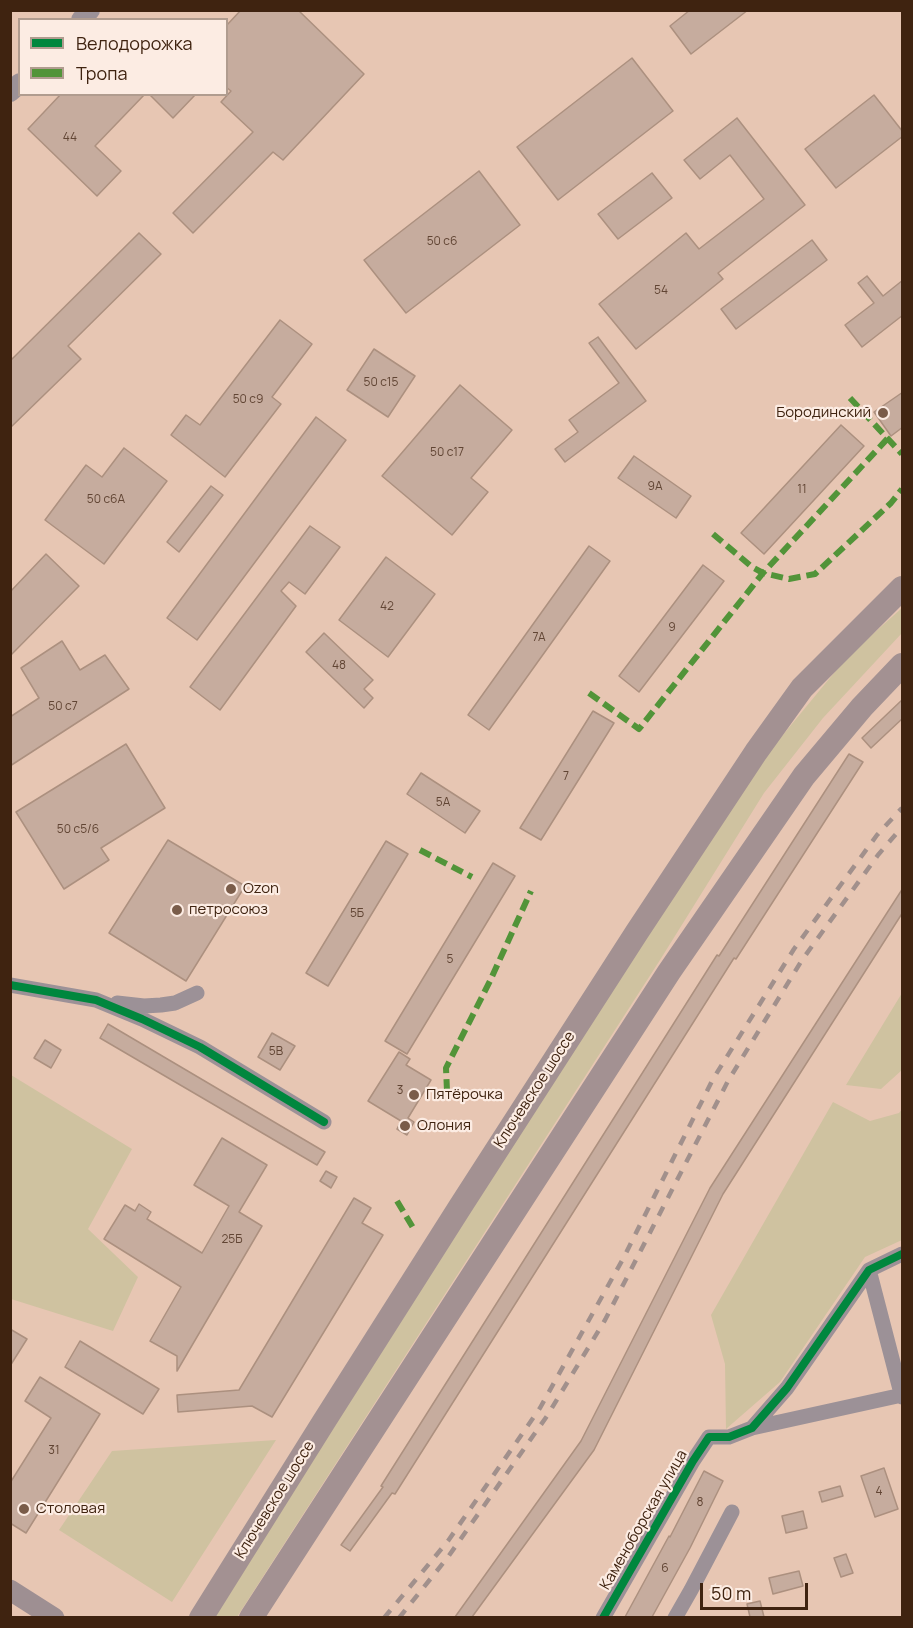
<!DOCTYPE html>
<meta charset="utf-8">
<style>
body{margin:0}
#map{position:relative;width:913px;height:1628px;overflow:hidden;background:#e7c6b3;font-family:Manrope,sans-serif}
canvas{display:block}
.frame{position:absolute;inset:0;border:12px solid #3f2310;pointer-events:none}
.legend{position:absolute;left:18px;top:18px;width:210px;height:78px;box-sizing:border-box;background:#fcece3;border:2px solid #b09c8f;margin:0;padding:8px 10px;list-style:none;font-size:18px;color:#3f2310}
.legend li{display:flex;align-items:center;gap:12px;height:30px}
.legend b{width:30px;border:2px solid #b09c8f}
.scale{position:absolute;left:700px;top:1583px;width:108px;height:27px;box-sizing:border-box;border:3px solid #3f2310;border-top:0;padding-left:8px;font-size:18px;line-height:21px;white-space:nowrap;color:#3f2310;-webkit-text-stroke:4px #fcece3;paint-order:stroke}
</style>
<div id="map">
<canvas width="913" height="1628"></canvas>
<div class="frame"></div>
<ul class="legend">
<li><b style="height:8px;background:#00873e"></b>Велодорожка</li>
<li><b style="height:8px;background:#529439"></b>Тропа</li>
</ul>
<div class="scale">50 m</div>
</div>
<script>
const c = document.querySelector('canvas').getContext('2d');
c.lineJoin = 'round';
function fill(path, color) {
  c.fillStyle = color;
  c.fill(path, 'evenodd');
}
function toPath(rows) {
  const path = new Path2D();
  for (const r of rows) {
    path.moveTo(r[0], r[1]);
    for (let i = 2; i < r.length; i += 2) path.lineTo(r[i], r[i + 1]);
  }
  return path;
}
function strokePath(path, color, width, dash) {
  c.strokeStyle = color;
  c.lineWidth = width;
  c.lineCap = dash ? 'butt' : 'round';
  c.setLineDash(dash || []);
  c.stroke(path);
}
function label(font, color, halo, rows, align = 'center') {
  c.font = font + ' Manrope,sans-serif';
  c.lineWidth = 4.5;
  c.setLineDash([]);
  c.textBaseline = 'middle';
  c.strokeStyle = halo;
  c.fillStyle = color;
  for (const [text, x, y, turn = 0] of rows) {
    c.save();
    c.translate(x, y);
    c.rotate((+turn || 0) * Math.PI / 180);
    c.textAlign = isNaN(turn) ? turn : align;
    if (halo) c.strokeText(text, 0, 0);
    c.fillText(text, 0, 0);
    c.restore();
  }
}
fill(toPath([
 [902,608,902,633,823,718,764,793,660,960,237,1617,212,1618,645,935,768,753,848,656],
 [902,993,902,1070,881,1089,846,1085],
 [11,1075,132,1149,88,1229,138,1277,113,1331,11,1299],
 [833,1102,870,1121,899,1113,902,1109,902,1240,865,1257,780,1382,726,1429,725,1364,711,1315],
 [276,1440,172,1602,59,1530,112,1451]
]), '#cfc2a0');
const building = toPath([
 [241,10,298,10,364,74,283,160,273,152,193,233,173,213,253,132,221,102,231,91,226,87,226,26,241,10],
 [690,10,748,10,691,54,670,26,690,10],
 [632,58,673,111,558,200,517,147,632,58],
 [61,94,145,94,95,146,121,171,97,196,28,129,61,94],
 [149,94,196,94,173,118,149,94],
 [874,95,903,132,903,136,836,188,805,149,874,95],
 [737,118,805,205,718,273,723,279,636,349,599,304,686,233,699,249,764,199,730,155,700,179,684,160,737,118],
 [479,171,520,225,406,313,364,260,479,171],
 [652,173,672,198,618,239,598,214,652,173],
 [139,233,161,254,68,346,81,359,10,428,10,361,139,233],
 [812,240,827,260,736,329,721,309,812,240],
 [867,276,883,296,903,280,903,315,862,347,845,325,874,303,858,283,867,276],
 [280,320,312,344,272,397,281,404,225,477,171,435,186,415,200,425,280,320],
 [598,337,646,401,565,462,555,449,578,432,569,420,619,383,589,343,598,337],
 [374,349,415,376,388,417,347,390,374,349],
 [460,385,512,430,471,478,488,492,452,535,382,476,460,385],
 [903,392,903,427,891,436,874,412,903,392],
 [316,417,346,440,197,640,167,618,316,417],
 [841,425,864,446,764,554,741,533,841,425],
 [124,448,167,481,104,564,45,520,86,465,102,477,124,448],
 [634,456,691,496,676,518,618,478,634,456],
 [211,486,223,495,179,552,167,542,211,486],
 [310,526,340,547,305,594,289,582,281,591,296,606,220,710,190,687,310,526],
 [589,546,610,561,489,730,468,715,589,546],
 [46,554,79,586,10,656,10,592,46,554],
 [386,557,435,594,388,657,339,620,386,557],
 [703,565,724,581,639,692,619,676,703,565],
 [324,633,373,680,364,689,373,698,364,708,306,652,324,633],
 [62,641,80,670,105,655,129,689,10,766,10,717,39,698,21,668,62,641],
 [903,699,903,718,871,748,862,738,903,699],
 [593,711,614,723,541,840,520,828,593,711],
 [126,744,165,808,101,848,109,860,64,889,16,812,126,744],
 [849,754,863,762,736,959,734,958,395,1494,392,1493,350,1551,341,1545,383,1487,381,1486,717,955,719,956,849,754],
 [421,773,480,811,465,833,407,794,421,773],
 [168,840,245,886,186,981,109,933,168,840],
 [386,841,408,854,328,986,306,973,386,841],
 [493,863,515,876,407,1054,385,1041,493,863],
 [903,888,903,912,723,1194,594,1450,472,1617,455,1617,581,1441,710,1188,903,888],
 [108,1024,325,1152,317,1165,100,1038,108,1024],
 [272,1033,295,1046,280,1070,258,1057,272,1033],
 [45,1040,61,1050,51,1068,34,1058,45,1040],
 [399,1052,410,1059,406,1065,431,1080,408,1118,414,1122,407,1135,397,1129,401,1121,368,1101,399,1052],
 [222,1138,267,1165,239,1212,262,1226,177,1371,177,1356,150,1341,181,1287,104,1239,125,1205,135,1211,139,1204,151,1212,147,1219,202,1253,229,1206,194,1185,222,1138],
 [326,1171,337,1177,331,1188,320,1181,326,1171],
 [354,1198,371,1208,362,1223,383,1235,272,1417,252,1406,178,1412,177,1395,239,1390,354,1198],
 [10,1329,27,1339,10,1366,10,1329],
 [80,1341,159,1389,143,1414,65,1367,80,1341],
 [40,1377,100,1414,26,1533,10,1523,10,1483,51,1418,25,1401,40,1377],
 [884,1468,898,1509,875,1517,861,1476,884,1468],
 [704,1471,723,1481,690,1548,652,1617,625,1617,669,1536,670,1537,704,1471],
 [840,1486,843,1496,822,1502,819,1492,840,1486],
 [803,1511,807,1528,786,1533,782,1516,803,1511],
 [846,1554,853,1573,841,1577,834,1558,846,1554],
 [799,1571,803,1586,773,1594,769,1578,799,1571],
 [760,1601,764,1617,750,1617,747,1604,760,1601]
]);
fill(building, '#c6ac9e');
strokePath(building, '#ac907f', 1.5);
strokePath(toPath([
 [10,985,96,1000,142,1019,200,1047,324,1122],
 [117,1003,144,1006,161,1005,175,1003,197,993],
 [869,1270,902,1397],
 [752,1428,902,1395],
 [603,1618,693,1461,709,1437,729,1437,752,1428,787,1388,869,1270,902,1254],
 [675,1618,691,1590,732,1512]
]), '#9c9197', 15);
strokePath(toPath([
 [81,20,90,10],
 [10,92,20,83]
]), '#9c9197', 20);
strokePath(toPath([
 [10,1590,54,1618]
]), '#9e8f92', 21);
strokePath(toPath([
 [201,1618,323,1423,460,1207,637,932,756,752,802,688,902,588],
 [251,1618,669,972,804,776,862,707,902,665]
]), '#a39192', 24);
strokePath(toPath([
 [384,1618,448,1541,540,1408,624,1257,713,1079,794,949,877,835,902,808],
 [399,1618,448,1557,547,1416,605,1320,728,1081,802,960,878,855,902,827]
]), '#a1908c', 4.5, [10, 10]);
strokePath(toPath([
 [850,398,902,454],
 [713,534,752,567,763,573,789,579,815,574,891,503,902,489],
 [589,693,639,729,763,573,888,438],
 [420,850,472,877],
 [447,1091,446,1068,490,981,531,891],
 [397,1201,415,1231]
]), '#529439', 6, [12, 6]);
strokePath(toPath([
 [10,985,96,1000,142,1019,200,1047,324,1122],
 [603,1618,693,1461,709,1437,729,1437,752,1428,787,1388,869,1270,902,1254]
]), '#00873e', 8);
for (const [x, y, r, color] of [
 [883,413,6,"#7a5c49"],
 [231,889,6,"#7a5c49"],
 [177,910,6,"#7a5c49"],
 [414,1095,6,"#7a5c49"],
 [405,1126,6,"#7a5c49"],
 [24,1509,6,"#7a5c49"]
]) {
  const dot = new Path2D();
  dot.arc(x, y, r, 0, 2 * Math.PI);
  c.fillStyle = color;
  c.fill(dot);
  strokePath(dot, '#fcece3', 2);
}
label('12px', '#614534', null, [
 ["44",70,138],
 ["50 с6",442,242],
 ["54",661,291],
 ["50 с15",381,383],
 ["50 с9",248,400],
 ["50 с17",447,453],
 ["9А",655,487],
 ["11",802,490],
 ["50 с6А",106,500],
 ["42",387,607],
 ["9",672,628],
 ["7А",539,638],
 ["48",339,666],
 ["50 с7",63,707],
 ["7",566,777],
 ["5А",443,803],
 ["50 с5/6",78,830],
 ["5Б",357,914],
 ["5",450,960],
 ["5В",276,1052],
 ["3",400,1091],
 ["25Б",232,1240],
 ["31",54,1451],
 ["4",879,1492],
 ["8",700,1503],
 ["6",665,1569]
]);
label('15px', '#3f2310', '#fcece3', [
 ["Бородинский",871,413,"right"],
 ["Ozon",243,889],
 ["петросоюз",189,910],
 ["Пятёрочка",426,1095],
 ["Олония",417,1126],
 ["Столовая",36,1509]
], 'left');
label('15px', '#3f2310', '#fcece3', [
 ["Ключевское шоссе",535,1090,-57],
 ["Ключевское шоссе",275,1500,-58],
 ["Каменоборская улица",644,1520,-60]
]);
</script>
